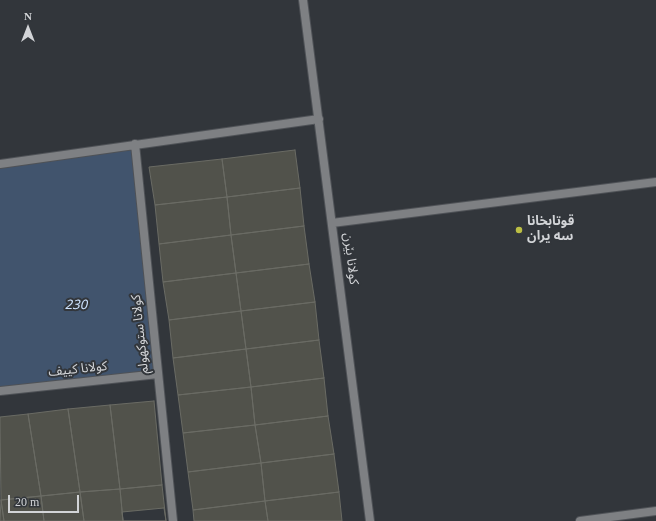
<!DOCTYPE html>
<meta charset="utf-8">
<style>
body{margin:0}
#map{position:relative;width:656px;height:521px;overflow:hidden;background:#32363b;font-family:Georgia,serif}
canvas{display:block}
.north{position:absolute;left:8px;top:8px;width:40px;height:40px;-webkit-text-stroke:3px #32363b;paint-order:stroke;rotate:0deg;font-size:11px;font-weight:700;line-height:16px;text-align:center;color:#d2d4d7}
.north::after{content:'';display:block;margin:auto;width:14px;height:18px;background:#d2d4d7;clip-path:polygon(50% 0,100% 100%,50% 72%,0 100%)}
.scale{position:absolute;left:8px;top:495px;width:71px;height:18px;box-sizing:border-box;border:2px solid #d2d4d7;border-top:0;padding-left:5px;font-size:12px;line-height:14px;white-space:nowrap;color:#d2d4d7;-webkit-text-stroke:3px #32363b;paint-order:stroke}
</style>
<div id="map">
<canvas width="656" height="521"></canvas>
<div class="north">N</div>
<div class="scale">20 m</div>
</div>
<script>
const c = document.querySelector('canvas').getContext('2d');
c.lineJoin = 'round';
function fill(path, color) {
  c.fillStyle = color;
  c.fill(path, 'evenodd');
}
function toPath(rows) {
  const path = new Path2D();
  for (const r of rows) {
    path.moveTo(r[0], r[1]);
    for (let i = 2; i < r.length; i += 2) path.lineTo(r[i], r[i + 1]);
  }
  return path;
}
function strokePath(path, color, width, dash) {
  c.strokeStyle = color;
  c.lineWidth = width;
  c.lineCap = dash ? 'butt' : 'round';
  c.setLineDash(dash || []);
  c.stroke(path);
}
function label(font, color, halo, rows, align = 'center') {
  c.font = font + ' Georgia,"Noto Sans Arabic",serif';
  c.lineWidth = 4;
  c.setLineDash([]);
  c.textBaseline = 'middle';
  c.strokeStyle = halo;
  c.fillStyle = color;
  for (const [text, x, y, turn = 0] of rows) {
    c.save();
    c.translate(x, y);
    c.rotate((+turn || 0) * Math.PI / 180);
    c.textAlign = isNaN(turn) ? turn : align;
    if (halo) c.strokeText(text, 0, 0);
    c.fillText(text, 0, 0);
    c.restore();
  }
}
fill(toPath([
 [135,144,158,374,0,391,0,164]
]), '#41546d');
const building = toPath([
 [295,150,300,188,227,197,222,159,295,150],
 [222,159,227,197,155,205,149,167,222,159],
 [300,188,304,226,231,235,227,197,300,188],
 [227,197,231,235,159,244,155,205,227,197],
 [304,226,309,264,236,273,231,235,304,226],
 [231,235,236,273,163,282,159,244,231,235],
 [309,264,315,302,241,311,236,273,309,264],
 [236,273,241,311,169,320,163,282,236,273],
 [315,302,319,340,246,349,241,311,315,302],
 [241,311,246,349,173,358,169,320,241,311],
 [319,340,324,378,251,387,246,349,319,340],
 [246,349,251,387,178,395,173,358,246,349],
 [324,378,328,416,255,425,251,387,324,378],
 [251,387,255,425,183,433,178,395,251,387],
 [154,401,162,485,120,489,110,405,154,401],
 [110,405,120,489,80,492,68,409,110,405],
 [68,409,80,492,41,496,28,414,68,409],
 [28,414,41,496,1,500,0,417,28,414],
 [328,416,334,454,261,463,255,425,328,416],
 [255,425,261,463,188,472,183,433,255,425],
 [334,454,339,492,265,501,261,463,334,454],
 [261,463,265,501,193,510,188,472,261,463],
 [162,485,166,521,123,521,120,489,162,485],
 [120,489,123,521,84,521,80,492,120,489],
 [80,492,84,521,44,521,41,496,80,492],
 [339,492,342,521,268,521,265,501,339,492],
 [41,496,44,521,4,521,1,500,41,496],
 [1,500,4,521,0,521,1,500],
 [265,501,268,521,194,521,193,510,265,501],
 [164,508,166,521,123,521,122,512,164,508]
]);
fill(building, '#51524b');
strokePath(building, '#6a6b64', 1);
const minor = toPath([
 [303,0,370,521],
 [135,144,173,521],
 [0,164,319,119],
 [332,223,656,182],
 [0,391,158,374]
]);
const tertiary = toPath([
 [580,521,656,511]
]);
strokePath(minor, '#4f5257', 10);
strokePath(tertiary, '#4f5257', 10);
strokePath(minor, '#7e8083', 8);
strokePath(tertiary, '#7e8083', 8);
for (const [x, y, r, color] of [
 [519,230,4,"#bcbf44"]
]) {
  const dot = new Path2D();
  dot.arc(x, y, r, 0, 2 * Math.PI);
  c.fillStyle = color;
  c.fill(dot);
  strokePath(dot, '#32363b', 1.5);
}
label('bold 13px', '#d2d4d7', '#32363b', [
 ["قوتابخانا",527,223],
 ["سه يران",527,238]
], 'left');
label('13px', '#d2d4d7', '#32363b', [
 ["كولانا بێرن",349,259,83],
 ["كولانا ستوكهولم",142,334,-96],
 ["كولانا كييف",78,371,-6]
]);
label('italic 13px', '#cce1fd', '#32363b', [
 ["230",76,307]
]);
</script>
